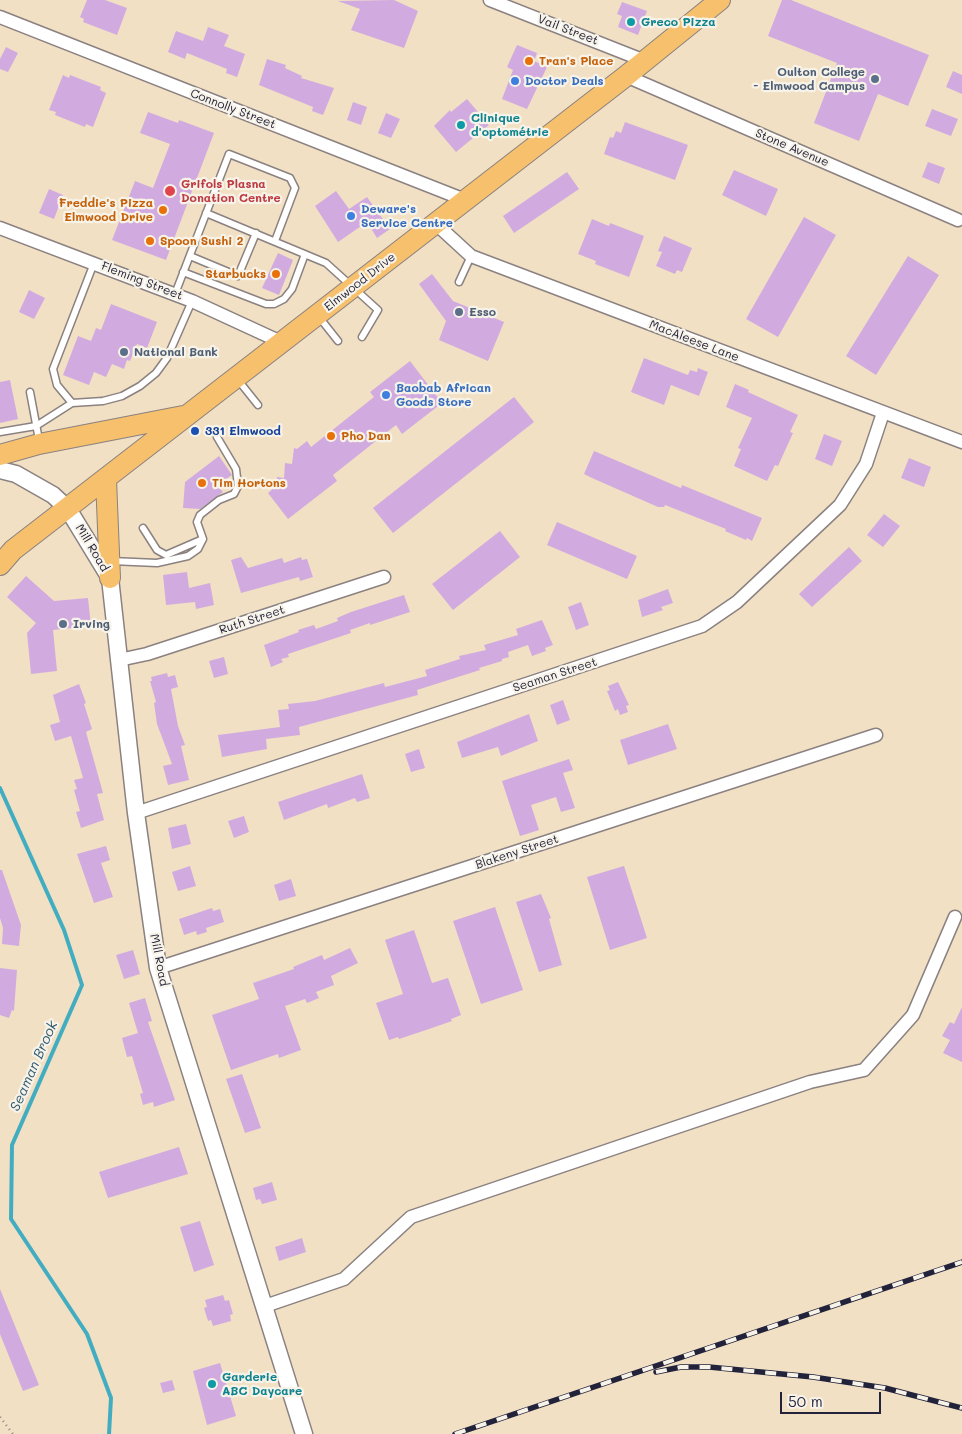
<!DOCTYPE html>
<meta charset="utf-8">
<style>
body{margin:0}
#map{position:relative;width:962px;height:1434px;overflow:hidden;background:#f1e0c4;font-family:Mali,sans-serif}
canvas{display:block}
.scale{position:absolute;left:780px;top:1392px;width:101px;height:22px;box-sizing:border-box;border:2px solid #22223b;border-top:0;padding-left:6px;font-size:15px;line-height:18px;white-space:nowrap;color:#22223b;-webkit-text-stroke:4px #f7f3e8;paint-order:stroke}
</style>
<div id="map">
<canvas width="962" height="1434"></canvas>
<div class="scale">50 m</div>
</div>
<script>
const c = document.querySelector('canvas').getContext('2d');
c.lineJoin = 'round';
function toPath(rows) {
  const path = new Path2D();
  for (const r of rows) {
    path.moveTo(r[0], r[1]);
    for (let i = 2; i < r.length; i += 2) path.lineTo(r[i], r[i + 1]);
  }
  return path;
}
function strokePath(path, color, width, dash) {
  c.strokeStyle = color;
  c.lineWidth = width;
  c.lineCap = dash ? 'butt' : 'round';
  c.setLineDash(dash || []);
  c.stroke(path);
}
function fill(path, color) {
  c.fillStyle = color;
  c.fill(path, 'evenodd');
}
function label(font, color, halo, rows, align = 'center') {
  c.font = font + ' Mali,sans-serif';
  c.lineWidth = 4.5;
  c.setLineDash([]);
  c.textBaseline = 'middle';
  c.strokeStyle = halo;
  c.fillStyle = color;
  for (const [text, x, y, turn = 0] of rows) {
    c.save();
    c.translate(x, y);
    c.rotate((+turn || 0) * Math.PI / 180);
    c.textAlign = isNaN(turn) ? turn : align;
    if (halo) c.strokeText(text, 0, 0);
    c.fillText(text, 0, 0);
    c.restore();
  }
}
strokePath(toPath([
 [0,788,64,930,82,985,12,1145,11,1219,87,1334,111,1398,109,1434]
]), '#42adc1', 4);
fill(toPath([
 [87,0,105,0,127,8,117,35,83,22,84,19,80,17],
 [394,0,418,11,404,48,351,30,360,9,338,1],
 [782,0,791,0,929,55,908,106,878,94,859,141,814,123,837,63,768,36],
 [622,2,647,11,638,35,618,27,622,16,617,14],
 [208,27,229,35,224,46,245,54,237,77,226,73,227,69,187,53,185,59,168,52,176,31,203,41],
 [517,45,537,53,534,61,547,67,527,109,502,99,513,70,507,67],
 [6,47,18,53,8,72,0,69,0,59],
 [267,59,286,65,285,68,302,76,301,78,334,88,323,115,312,111,313,107,259,85],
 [953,71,962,75,962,94,946,87],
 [63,75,69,78,70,75,101,87,100,90,106,93,93,127,86,124,85,127,55,115,56,112,49,110],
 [467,99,489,125,456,152,434,126,450,110,451,112],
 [353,102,367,107,361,125,347,120],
 [932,109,958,119,951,136,925,126],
 [148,112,178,123,179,120,214,133,166,260,112,240,135,181,153,188,170,144,140,133],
 [386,113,400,119,391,138,378,133],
 [625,122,688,145,675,180,604,154,610,137,613,138,616,131,621,133],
 [928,162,945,168,939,184,922,177],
 [734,170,778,189,766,216,722,195],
 [567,172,579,189,514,233,503,216],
 [49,189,63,195,54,219,39,213],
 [336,191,349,209,367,197,390,229,377,238,367,222,338,242,315,206],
 [804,217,836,235,778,337,746,319],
 [592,219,609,226,610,223,644,236,629,277,595,264,596,261,578,254],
 [664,236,692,248,682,272,677,270,675,274,656,266,662,252,658,251],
 [278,253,293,260,279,295,262,288],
 [908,256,939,275,876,375,846,356],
 [432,274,453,301,504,322,488,361,439,340,446,321,419,284],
 [29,290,45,298,34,319,19,312],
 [111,304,157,322,147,348,137,344,130,361,127,360,124,369,112,364,106,377,94,372,89,385,63,375,78,336,91,341,96,328,101,330],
 [644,358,688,375,690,370,697,372,698,368,708,372,699,396,671,385,664,405,631,392],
 [410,361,442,403,402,434,396,425,333,475,337,481,288,519,268,493,276,486,277,477,284,478,285,463,292,464,294,448,297,449,307,441,311,447,374,397,370,392],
 [10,380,18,419,0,423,0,382],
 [735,384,749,390,748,392,798,415,790,432,793,433,778,466,775,465,767,481,734,466,741,449,738,448,752,418,726,407],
 [514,397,534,422,393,533,373,508],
 [824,434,842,441,832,466,815,459],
 [594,451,681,488,682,485,762,518,752,541,747,538,746,540,725,531,726,529,665,505,664,507,658,507,592,478,584,474],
 [219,456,232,475,217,485,223,492,200,509,183,508,185,482],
 [909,458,931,467,924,487,901,478],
 [884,514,900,526,883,547,867,535],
 [557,522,637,556,627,579,547,545],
 [500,531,520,557,453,610,432,584],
 [849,547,862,561,812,607,799,594],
 [241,557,248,568,282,558,284,563,301,557,302,560,307,559,313,577,300,581,299,577,241,593,231,560],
 [187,572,189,588,210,583,214,605,196,609,195,602,166,605,163,575],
 [26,576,54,601,88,598,91,626,53,630,57,671,31,674,27,633,36,623,7,597],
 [668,589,673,603,661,607,663,610,642,617,638,600],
 [404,595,410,612,370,625,370,623,350,630,351,633,288,654,289,657,281,659,283,662,271,667,264,645,299,632,298,630,314,625,316,629,338,621,337,618,351,612],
 [581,602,589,625,576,630,568,607],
 [542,620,553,645,545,648,546,651,532,656,528,645,508,652,509,657,502,659,502,661,479,668,480,670,417,690,418,695,299,727,300,735,266,739,267,749,222,757,218,735,280,727,278,710,289,709,288,704,315,701,384,683,385,687,427,676,425,670,460,659,459,656,486,650,484,645,518,635,516,629],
 [224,657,228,674,214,678,209,661],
 [167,673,168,677,175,675,178,687,171,689,178,726,185,745,181,746,189,780,168,785,163,766,172,764,157,724,154,703,156,702,150,681,152,681,151,677],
 [618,682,629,705,626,706,628,712,620,715,618,709,615,711,607,691,610,690,608,686],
 [79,684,86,703,84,704,92,729,86,732,103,793,97,794,104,820,81,828,76,812,80,811,74,790,77,789,74,780,83,778,71,736,55,741,50,725,60,722,53,695],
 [563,700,570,720,557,725,550,705],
 [529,714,538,741,501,756,498,747,462,758,457,742],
 [668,724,677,749,628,765,620,740],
 [419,749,425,768,411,772,405,754],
 [569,759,573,770,563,773,575,808,561,812,556,797,531,805,539,830,520,836,502,781],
 [362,774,370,798,357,802,355,798,328,808,327,804,284,820,278,802],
 [244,816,249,832,234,838,228,821],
 [186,824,191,844,172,849,168,828],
 [106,846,110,860,101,863,113,897,94,903,77,854],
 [190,866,196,886,178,891,172,872],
 [624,866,647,938,610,950,587,877],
 [0,870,2,870,21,925,19,946,2,944,3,928,0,918],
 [291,879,296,896,279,901,274,885],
 [541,894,551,918,549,919,562,965,539,972,516,902],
 [495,907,523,990,481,1004,453,921],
 [212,908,213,911,220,909,224,922,206,928,207,932,197,935,196,931,184,935,179,919],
 [414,930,432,983,448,978,461,1015,451,1019,452,1021,429,1029,399,1039,398,1037,389,1040,376,1003,403,994,385,940],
 [350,948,358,963,331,976,334,985,316,992,319,998,307,1003,305,999,285,1006,301,1050,279,1058,278,1054,231,1070,212,1015,259,999,253,983,294,969,293,967,322,955,324,960],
 [133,950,140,974,124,979,116,955],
 [0,968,17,970,14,1011,12,1010,9,1018,0,1015],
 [145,998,152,1021,148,1022,175,1100,154,1107,153,1102,143,1105,140,1094,143,1093,132,1056,127,1057,122,1038,138,1033,129,1003],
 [962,1007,962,1062,943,1053,950,1040,942,1036,950,1022,954,1024],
 [242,1074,261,1128,245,1133,226,1079],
 [179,1147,188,1174,108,1198,99,1172],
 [272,1182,277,1200,262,1204,260,1199,256,1200,253,1188],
 [200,1221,214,1265,194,1272,180,1227],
 [302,1238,306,1252,279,1261,275,1247],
 [0,1289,39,1385,23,1391,0,1334],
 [223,1295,225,1301,229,1300,233,1314,230,1315,231,1321,213,1326,211,1320,208,1321,204,1308,207,1307,205,1300],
 [220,1363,236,1416,207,1425,193,1371],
 [172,1380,175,1390,163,1393,160,1383]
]), '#d1abdf');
const service = toPath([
 [206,213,326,263,378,310,362,337],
 [190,256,238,276,256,233],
 [183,272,266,304,274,304,284,299,292,289,305,254],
 [459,282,471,256],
 [175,294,229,154,290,178,295,188,275,241],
 [319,317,338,341],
 [238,380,258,405],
 [30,392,39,440],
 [72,403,57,385,53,369,94,263],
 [0,432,36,426,72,403,103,401,122,396,140,386,156,373,167,358,192,301],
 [143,528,157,550,166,555,203,539],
 [111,561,157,563,188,556,198,549,203,539,197,522,200,515,219,500,234,494,238,486,236,469,217,437]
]);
const minor = toPath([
 [490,0,645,61],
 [0,17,465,200],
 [626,76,958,220],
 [435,223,471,256,962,442],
 [0,228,192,301,281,342],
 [119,660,147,654,384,577],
 [136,813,702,626,737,602,840,505,866,464,883,413],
 [158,968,876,735],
 [265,1306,344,1279,411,1217,810,1082,864,1070,913,1015,955,917]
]);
const tertiary = toPath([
 [0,470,16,474,53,495,68,509,110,578,136,813,158,968,304,1434]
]);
const primary = toPath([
 [0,455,39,444,183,416],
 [106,479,110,578],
 [0,565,13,550,626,76,720,0]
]);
strokePath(service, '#8a8180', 9);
strokePath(minor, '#8a8180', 15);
strokePath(tertiary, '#8a8180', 19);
strokePath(primary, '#8a8180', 22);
strokePath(toPath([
 [0,1417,13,1434]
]), '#8a8180', 2.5, [1, 4]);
strokePath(service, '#fff', 6);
strokePath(minor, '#fff', 12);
strokePath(tertiary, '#fff', 16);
strokePath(primary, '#f7c06c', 20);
const rail = toPath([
 [656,1372,681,1367,709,1367,813,1377,885,1388,962,1408],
 [455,1434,962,1262]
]);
strokePath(rail, '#22223b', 5.5);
strokePath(rail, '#f7f3e8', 4, [11]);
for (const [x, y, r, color] of [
 [631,22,5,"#0f9aa8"],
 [529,61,5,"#e8710a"],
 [875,79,5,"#5c6f8a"],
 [515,81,5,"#3f7fe0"],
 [461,125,5,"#0f9aa8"],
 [170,191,6,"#e0444e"],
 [163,210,5,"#e8710a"],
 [351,216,5,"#3f7fe0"],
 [150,241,5,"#e8710a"],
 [276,274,5,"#e8710a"],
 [459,312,5,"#5c6f8a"],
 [124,352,5,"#5c6f8a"],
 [386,395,5,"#3f7fe0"],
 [195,431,5,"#1a4fb4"],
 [331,436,5,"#e8710a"],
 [202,483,5,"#e8710a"],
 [63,624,5,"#5c6f8a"],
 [212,1384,5,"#0f9aa8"]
]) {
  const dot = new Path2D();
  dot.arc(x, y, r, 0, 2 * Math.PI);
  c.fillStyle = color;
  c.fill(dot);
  strokePath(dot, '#f7f3e8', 2);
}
label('bold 12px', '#0d838f', '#f7f3e8', [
 ["Greco Pizza",641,22],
 ["Clinique",471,118],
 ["d'optométrie",471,132],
 ["Garderie",222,1377],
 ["ABC Daycare",222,1391]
], 'left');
label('12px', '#22223b', '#f7f3e8', [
 ["Vail Street",568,30,21],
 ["Connolly Street",233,109,21],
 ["Stone Avenue",792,148,23],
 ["Fleming Street",142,281,21],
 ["Elmwood Drive",360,282,-38],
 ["MacAleese Lane",694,341,21],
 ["Mill Road",92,548,59],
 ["Ruth Street",252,620,-18],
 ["Seaman Street",555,675,-18],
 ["Blakeny Street",517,852,-18],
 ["Mill Road",159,960,79]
]);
label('bold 12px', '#c56008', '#f7f3e8', [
 ["Tran's Place",539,61],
 ["Freddie's Pizza",153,203,"right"],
 ["Elmwood Drive",153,217,"right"],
 ["Spoon Sushi 2",160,241],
 ["Starbucks",266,274,"right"],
 ["Pho Dan",341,436],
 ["Tim Hortons",212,483]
], 'left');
label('bold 12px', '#4e5e75', '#f7f3e8', [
 ["Oulton College",865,72,"right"],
 ["- Elmwood Campus",865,86,"right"],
 ["Esso",469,312],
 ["National Bank",134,352],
 ["Irving",73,624]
], 'left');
label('bold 12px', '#366cbe', '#f7f3e8', [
 ["Doctor Deals",525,81],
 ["Deware's",361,209],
 ["Service Centre",361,223],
 ["Baobab African",396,388],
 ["Goods Store",396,402]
], 'left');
label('bold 12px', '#be3a42', '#f7f3e8', [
 ["Grifols Plasna",181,184],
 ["Donation Centre",181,198]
], 'left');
label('bold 12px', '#164399', '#f7f3e8', [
 ["331 Elmwood",205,431]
], 'left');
label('italic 14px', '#2f5a71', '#f7f3e8', [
 ["Seaman Brook",34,1066,-66]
]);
</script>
